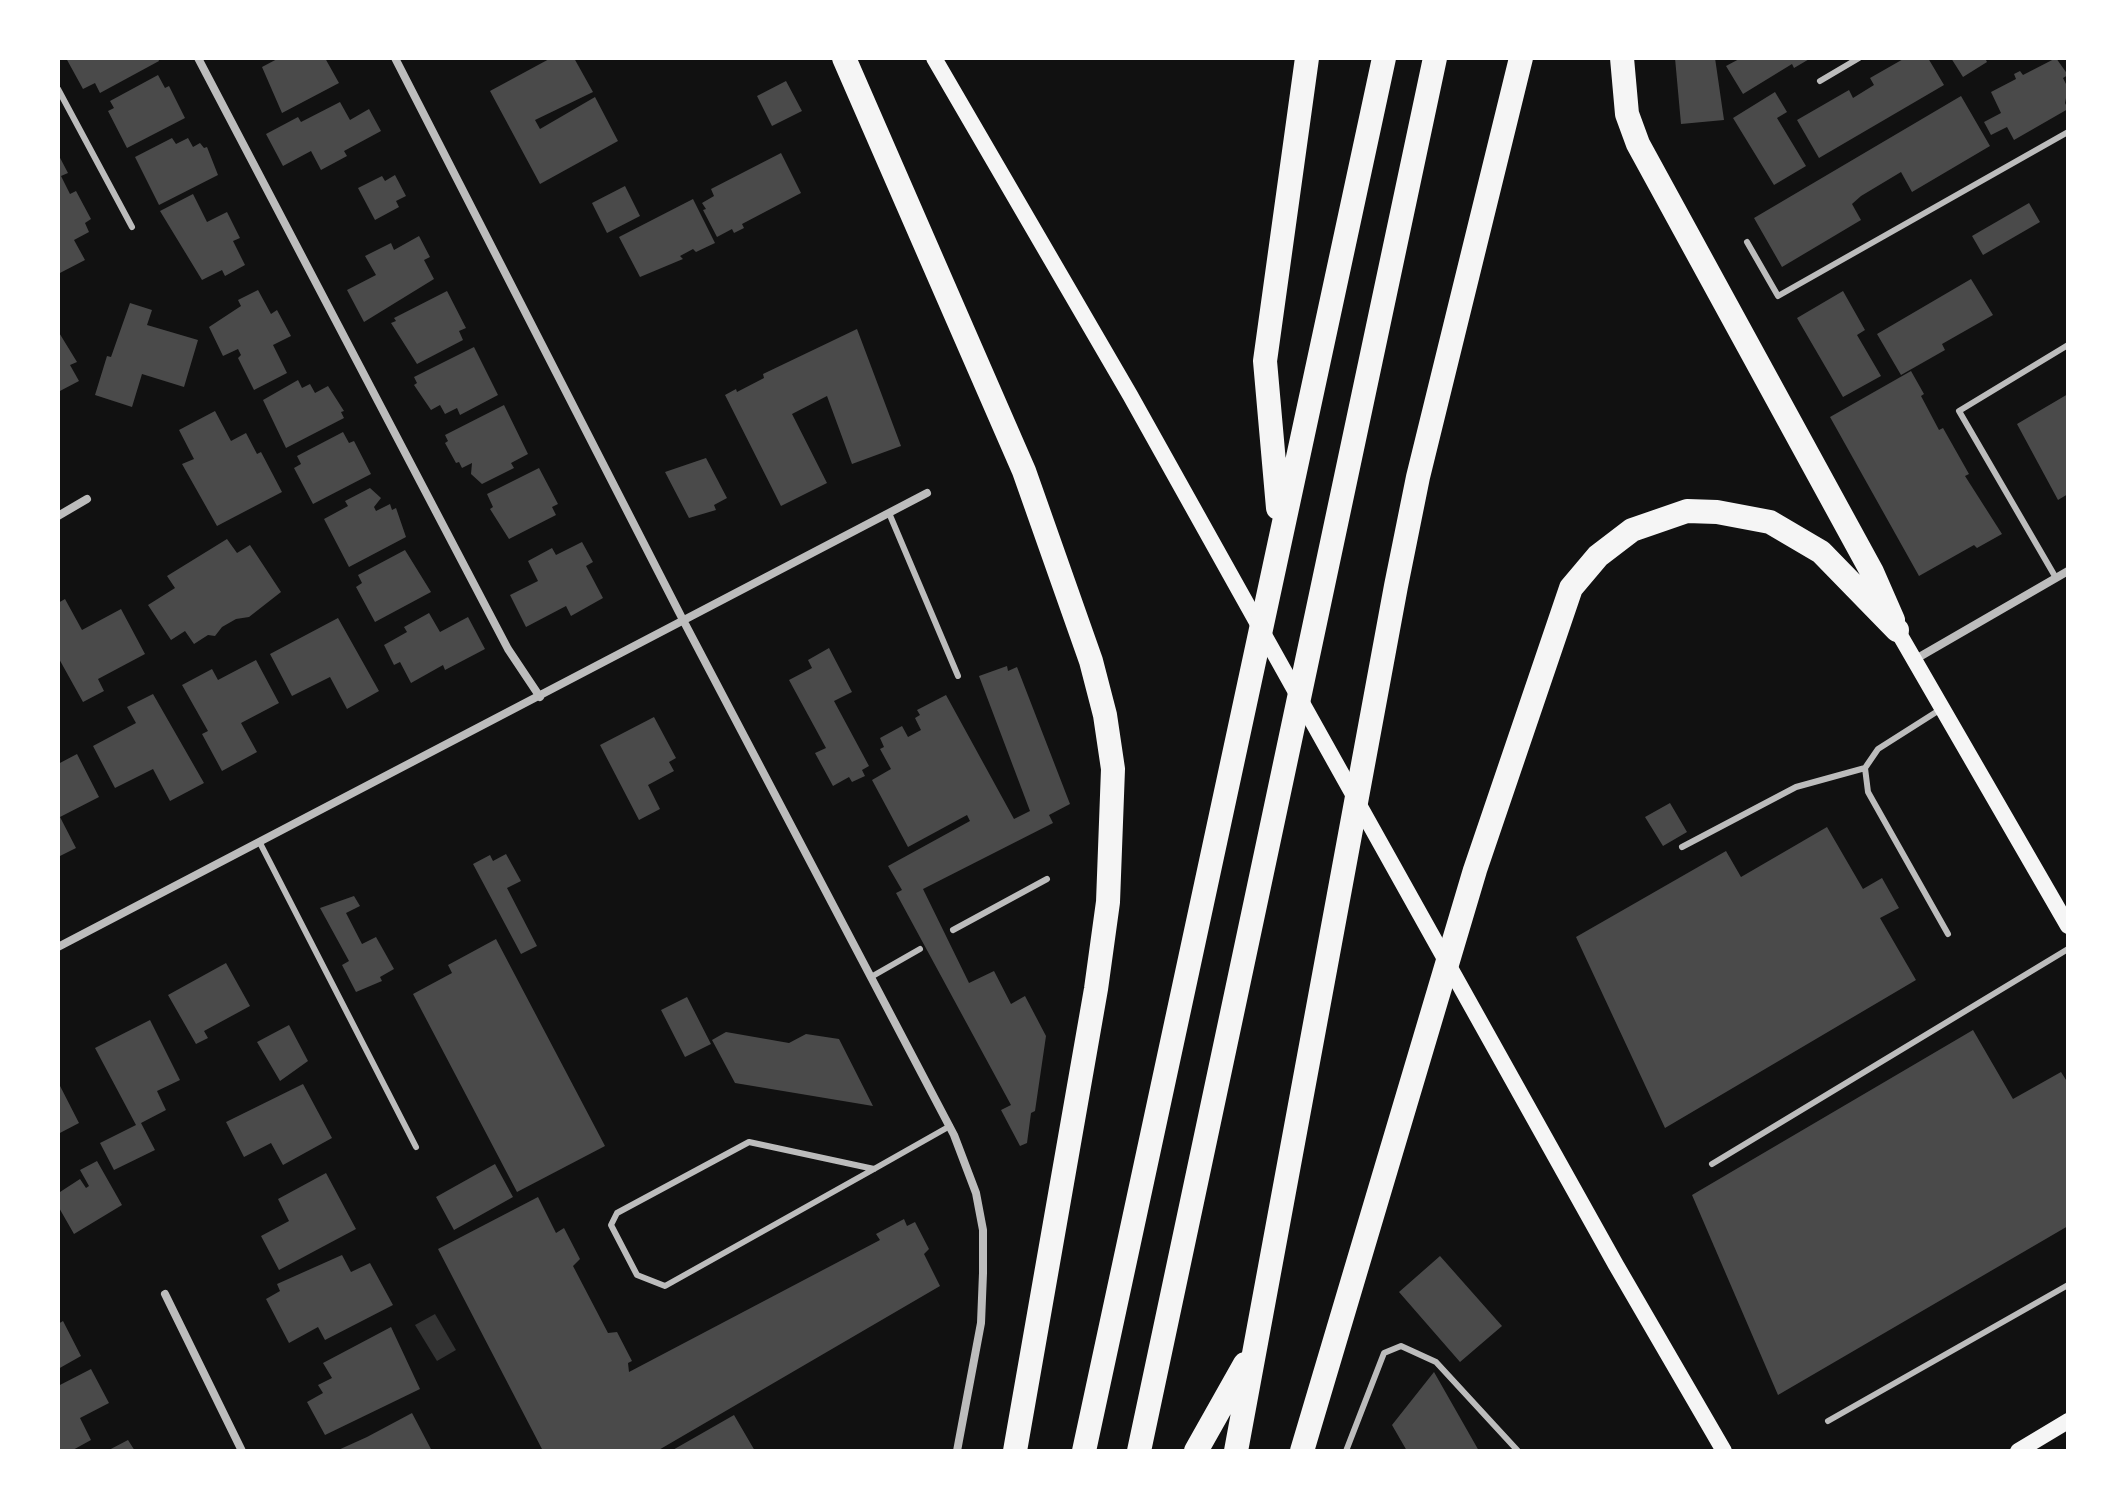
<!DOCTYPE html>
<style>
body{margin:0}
#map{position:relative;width:2126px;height:1509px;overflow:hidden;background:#111;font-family:Figtree,sans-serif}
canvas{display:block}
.frame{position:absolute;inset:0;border:60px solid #fff;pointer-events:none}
</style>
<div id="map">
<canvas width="2126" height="1509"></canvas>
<div class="frame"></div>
</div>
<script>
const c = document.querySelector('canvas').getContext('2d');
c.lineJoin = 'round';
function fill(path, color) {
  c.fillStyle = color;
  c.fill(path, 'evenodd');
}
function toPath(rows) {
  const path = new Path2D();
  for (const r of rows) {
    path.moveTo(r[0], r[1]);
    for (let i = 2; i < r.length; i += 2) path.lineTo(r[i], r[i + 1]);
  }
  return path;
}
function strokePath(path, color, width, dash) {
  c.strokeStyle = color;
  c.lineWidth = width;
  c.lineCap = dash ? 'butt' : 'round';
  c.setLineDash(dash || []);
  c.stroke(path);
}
fill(toPath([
 [435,1314,456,1350,437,1361,415,1325]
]), '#333');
fill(toPath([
 [66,58,158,58,159,61,100,93,95,83,83,89],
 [279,58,325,58,339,83,282,113,262,67],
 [551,58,574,58,593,92,535,120,540,129,595,97,618,141,540,184,490,91],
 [1675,58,1715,58,1724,120,1681,124],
 [1741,58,1811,58,1794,68,1792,64,1743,94,1726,66],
 [1905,58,1928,58,1944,85,1819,158,1797,120,1849,90,1853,98,1874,85,1870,78],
 [1951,58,1985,58,1987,62,1963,77],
 [2056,58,2068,75,2063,78,2068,88,2065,103,2068,109,2014,140,2007,127,1991,135,1984,122,2001,113,1991,92,2016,79,2014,74,2020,71,2023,75],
 [158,75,165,88,169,86,185,118,127,148,108,111,114,108,110,101],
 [786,81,802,111,772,126,757,96],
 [1775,92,1787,112,1777,118,1806,166,1774,185,1733,118],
 [1961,96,1990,146,1912,192,1901,172,1861,196,1852,204,1861,220,1782,267,1754,218],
 [340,102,350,120,369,109,381,131,344,151,347,156,321,170,311,151,283,166,266,134,298,117,301,122],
 [172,138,176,144,188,138,193,147,200,143,204,148,207,147,218,175,159,205,135,157],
 [781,153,801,193,742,224,744,228,734,233,732,229,717,237,703,210,706,209,702,203,714,196,711,189],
 [58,154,68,173,61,176,70,194,76,191,91,219,85,223,89,232,74,240,85,260,58,274],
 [395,175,406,196,396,201,399,207,375,220,358,188,382,176,385,181],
 [625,186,640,216,607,233,592,203],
 [193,194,207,222,227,212,240,238,233,241,245,265,225,276,222,270,202,280,160,211],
 [693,199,715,243,696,252,693,249,680,256,683,259,640,277,619,237],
 [2029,203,2040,222,1983,255,1972,236],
 [419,236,430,257,424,260,434,279,364,322,347,290,376,275,365,256,391,243,394,250],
 [1971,279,1993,315,1942,344,1945,350,1901,375,1877,334],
 [258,290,271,314,277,310,291,336,273,345,287,373,254,390,238,358,241,355,238,349,223,356,209,327,241,306,238,300],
 [447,291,466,328,459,331,463,340,417,364,391,323,396,321,394,318],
 [1843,291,1865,330,1857,335,1881,376,1843,397,1797,318],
 [130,303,152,310,147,325,198,340,184,387,142,374,132,407,95,395,107,356,111,357],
 [857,329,901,446,852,464,827,396,792,414,827,483,781,506,725,395,736,389,737,392,764,378,763,374],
 [58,331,77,362,70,365,79,381,58,392],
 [474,347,498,395,460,415,457,408,445,414,440,405,431,410,414,385,417,383,414,377],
 [1911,371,1924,394,1921,396,1939,430,1943,428,1969,474,1965,476,2002,534,1977,548,1974,545,1919,576,1830,417],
 [298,380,302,388,310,384,315,393,328,386,344,411,341,412,344,418,286,448,263,400],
 [2068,394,2068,494,2058,500,2017,424],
 [504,405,528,454,511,463,514,468,482,484,471,474,472,463,462,468,459,462,456,463,445,443,448,441,445,435],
 [215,411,231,441,246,433,257,454,261,452,282,492,217,526,182,464,194,459,179,430],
 [343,432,349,443,354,441,371,474,313,504,294,468,301,464,297,456],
 [706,458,727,498,714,505,716,510,689,518,665,472],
 [539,468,558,504,552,507,556,515,509,539,490,509,493,507,487,494],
 [370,488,381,498,374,507,376,511,390,504,392,510,396,508,406,537,349,567,324,519,348,506,345,501],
 [227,539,237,553,250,545,281,592,249,617,236,619,222,627,215,636,208,635,194,644,185,631,171,640,148,605,175,588,167,576],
 [582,542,593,562,586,566,603,598,571,616,566,606,526,627,510,595,538,581,528,561,552,548,556,555],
 [405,550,431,592,375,622,356,587,362,583,358,575],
 [65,599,82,630,121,609,145,654,98,679,104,691,83,702,58,657,58,603],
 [429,613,440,632,468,617,485,649,445,670,443,665,411,683,400,662,394,665,384,645,407,632,404,627],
 [338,618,379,691,347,709,330,677,292,696,270,654],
 [829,648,852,692,834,701,869,766,862,770,865,776,852,782,849,777,833,786,815,753,826,748,789,680,812,668,808,660],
 [256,660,279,703,241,723,257,752,222,771,202,734,208,731,182,685,212,669,218,680],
 [1007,666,1008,671,1017,667,1070,804,1049,815,1053,823,923,889,969,983,994,971,1011,1004,1025,996,1046,1036,1035,1111,1031,1113,1027,1143,1020,1146,1001,1110,1011,1105,896,893,902,890,888,866,970,821,967,815,908,847,872,780,891,769,880,749,884,747,880,738,902,726,908,737,921,730,915,718,920,715,917,710,946,695,1014,819,1030,811,979,676],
 [153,694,204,783,170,801,153,769,115,788,93,746,136,723,127,707],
 [654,717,676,758,669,762,674,771,648,785,660,809,639,820,600,745],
 [77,754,99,797,60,817,76,848,58,857,58,764],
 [1670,803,1687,832,1663,846,1645,817],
 [1827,827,1863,889,1882,878,1899,908,1880,918,1916,980,1665,1128,1576,937,1726,851,1741,877],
 [506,854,521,881,507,888,537,946,521,954,473,864,490,855,493,861],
 [354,896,360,906,346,913,362,944,376,937,394,969,380,977,382,981,356,992,342,965,349,961,320,908],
 [496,939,605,1146,517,1192,413,994,452,973,448,965],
 [226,963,250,1006,204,1031,208,1038,196,1044,168,995],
 [687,997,711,1044,685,1057,661,1010],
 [150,1020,180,1080,157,1091,166,1110,141,1123,155,1150,114,1170,100,1143,136,1125,95,1048],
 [289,1025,308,1061,280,1081,257,1042],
 [1973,1030,2013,1099,2061,1072,2068,1083,2068,1226,1778,1395,1692,1195],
 [726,1032,789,1043,806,1034,839,1039,873,1106,735,1083,712,1040],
 [58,1082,79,1123,58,1134],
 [303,1084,332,1138,283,1165,271,1143,244,1157,226,1122],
 [97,1161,122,1205,74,1234,58,1206,58,1188,60,1192,80,1179,86,1188,89,1186,80,1170],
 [495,1164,513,1197,454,1230,436,1197],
 [326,1173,356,1229,279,1270,261,1236,289,1221,278,1199],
 [538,1197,556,1233,564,1228,580,1259,573,1266,608,1333,617,1332,632,1361,628,1363,629,1372,880,1240,876,1234,904,1219,907,1226,915,1222,929,1249,924,1254,940,1286,657,1451,543,1451,438,1249],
 [342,1255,351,1272,370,1263,393,1305,325,1340,318,1327,289,1343,266,1299,280,1291,277,1284],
 [1440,1256,1502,1326,1460,1362,1399,1292],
 [63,1321,81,1356,58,1369,58,1324],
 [391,1327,420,1389,325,1435,307,1402,323,1393,318,1385,332,1378,323,1363],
 [91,1369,109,1403,80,1418,91,1440,71,1451,58,1451,58,1386],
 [1434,1372,1479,1451,1407,1451,1392,1425],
 [412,1413,432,1451,336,1451,367,1437],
 [734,1415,755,1451,671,1451],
 [128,1440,135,1451,107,1451]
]), '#4a4a4a');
strokePath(toPath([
 [1820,81,1859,58],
 [58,89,132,227],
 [1747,242,1778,296,2068,132],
 [889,513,958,676],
 [2056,578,1959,411,2068,345],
 [1941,709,1878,749,1865,768,1868,792,1948,934],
 [260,843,416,1147],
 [1682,847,1796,787,1865,768],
 [953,930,1047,879],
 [871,977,920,949],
 [1712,1164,2068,949],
 [874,1169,749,1142,617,1213,611,1225,637,1275,665,1286,874,1169,950,1126],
 [1828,1421,2068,1285],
 [1346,1451,1384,1353,1401,1346,1436,1362,1518,1451]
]), '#bcbcbc', 6);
strokePath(toPath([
 [198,58,508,649,540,697],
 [395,58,682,618,954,1135,976,1193,983,1230,983,1273,981,1323,957,1451],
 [58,516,87,499],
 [1914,660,2068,571],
 [58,947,927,493],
 [165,1294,242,1451]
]), '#bcbcbc', 8);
strokePath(toPath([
 [934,58,1130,395,1616,1265,1724,1451],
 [1897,630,2068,926],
 [2018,1451,2068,1421]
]), '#f5f5f5', 16);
strokePath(toPath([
 [844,58,1024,471,1091,661,1105,715,1113,769,1108,902,1096,989,1015,1451],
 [1622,58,1627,114,1638,144,1872,572,1893,620],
 [1278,508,1265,361,1307,58],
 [1084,1451,1384,58],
 [1139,1451,1435,58],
 [1196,1451,1245,1364],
 [1236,1451,1396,586,1418,477,1521,58],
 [1302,1451,1475,870,1571,588,1598,556,1632,530,1687,511,1717,512,1770,522,1821,552,1897,630]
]), '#f5f5f5', 24);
</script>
